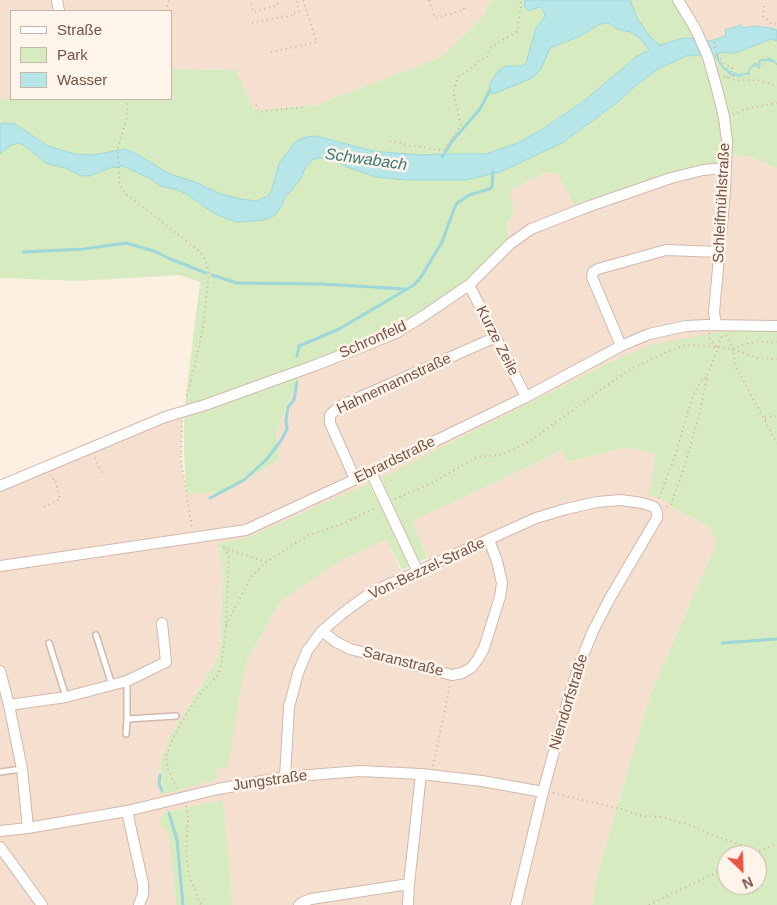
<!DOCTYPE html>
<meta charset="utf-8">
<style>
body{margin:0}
#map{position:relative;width:777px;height:905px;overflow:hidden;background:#fdf0e2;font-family:Arial,sans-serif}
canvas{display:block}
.legend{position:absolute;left:10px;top:10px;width:162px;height:90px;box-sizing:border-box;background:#fff4e9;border:1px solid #c8b4a8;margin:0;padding:6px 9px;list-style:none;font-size:15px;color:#765347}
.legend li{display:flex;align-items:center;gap:10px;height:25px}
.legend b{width:25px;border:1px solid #c8b4a8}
.north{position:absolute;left:717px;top:845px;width:50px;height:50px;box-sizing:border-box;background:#fff4e9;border:1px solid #c8b4a8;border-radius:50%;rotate:156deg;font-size:14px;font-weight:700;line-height:20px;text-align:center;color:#765347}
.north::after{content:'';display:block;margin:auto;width:18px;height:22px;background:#ec5442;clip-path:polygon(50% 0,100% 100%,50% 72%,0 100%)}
</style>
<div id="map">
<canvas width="777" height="905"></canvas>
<ul class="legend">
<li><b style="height:6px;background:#fff"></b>Straße</li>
<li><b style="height:14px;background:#d7ebc0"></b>Park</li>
<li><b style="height:14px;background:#b6e6e7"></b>Wasser</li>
</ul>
<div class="north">N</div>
</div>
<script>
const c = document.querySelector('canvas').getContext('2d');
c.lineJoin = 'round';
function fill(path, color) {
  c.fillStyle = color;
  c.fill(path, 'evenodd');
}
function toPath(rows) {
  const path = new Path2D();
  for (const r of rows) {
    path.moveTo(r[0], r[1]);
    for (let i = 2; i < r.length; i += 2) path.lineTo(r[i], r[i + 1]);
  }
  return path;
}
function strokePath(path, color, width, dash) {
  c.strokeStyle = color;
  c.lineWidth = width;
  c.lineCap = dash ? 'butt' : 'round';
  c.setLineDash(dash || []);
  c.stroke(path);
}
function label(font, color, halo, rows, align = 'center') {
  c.font = font + ' Arial,sans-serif';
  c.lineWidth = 5;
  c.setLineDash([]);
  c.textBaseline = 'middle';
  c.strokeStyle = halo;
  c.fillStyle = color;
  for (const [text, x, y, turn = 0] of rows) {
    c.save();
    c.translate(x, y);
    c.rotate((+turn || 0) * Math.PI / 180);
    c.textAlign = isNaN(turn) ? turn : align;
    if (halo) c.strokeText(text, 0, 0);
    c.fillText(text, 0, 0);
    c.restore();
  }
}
fill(toPath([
 [0,0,491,0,482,18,441,57,316,105,254,110,236,70,171,69,171,11,11,11,11,98,0,100],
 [676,0,777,0,777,30,755,26,742,28,742,25,726,36,710,41,701,39],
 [718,155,748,156,777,169,777,329,650,345,610,362,386,476,246,538,217,544,223,569,220,648,214,665,171,734,216,770,247,660,281,601,344,559,386,540,407,583,433,571,412,520,461,499,562,450,567,462,625,448,656,453,665,500,673,508,707,525,717,542,651,693,597,875,592,905,233,905,223,801,169,834,185,905,0,905,0,486,184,411,182,421,181,460,186,494,226,492,279,460,276,432,300,374,506,224,514,215,509,190,546,172,558,174]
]), '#f5e0d0');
fill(toPath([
 [491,0,525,0,525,1,531,10,539,7,545,14,544,18,536,28,526,62,522,66,506,66,489,85,547,54,550,48,580,36,600,24,608,23,617,29,631,32,642,40,649,50,637,56,584,101,520,142,486,154,451,154,419,155,373,151,316,136,283,160,279,164,272,189,268,196,256,201,240,199,218,193,195,182,170,174,135,153,126,149,93,155,75,154,48,146,15,124,4,123,0,125,0,100,11,98,171,99,171,69,236,70,254,110,316,105,441,57,482,18],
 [630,0,676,0,701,39,673,41,659,45,648,34,637,18],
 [771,39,777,41,777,169,748,156,718,155,716,166,576,207,558,174,546,172,510,190,514,215,506,224,510,244,469,285,362,347,184,411,200,282,179,275,79,281,0,278,0,154,9,146,19,143,27,147,45,163,66,168,81,176,89,176,110,168,123,166,151,179,160,186,174,189,185,193,214,213,281,207,285,197,292,190,301,178,305,168,313,159,321,158,330,159,347,167,376,177,407,180,466,180,499,172,562,143,618,102,634,87,658,69,686,56,725,52,733,54],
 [777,329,777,905,592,905,597,875,651,693,717,542,707,525,673,508,665,500,649,495,656,453,625,448,567,462,562,450,461,499,413,520,427,558,418,563,381,478,610,362,650,345,729,330],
 [727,855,757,855,757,885,727,885],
 [300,374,276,432,279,460,226,492,186,494,184,451,184,421,185,417,187,415],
 [369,483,410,566,402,570,386,540,344,559,281,601,247,660,241,686,228,767,216,770,217,779,162,795,161,759,171,734,214,665,220,648,223,569,217,544,246,538],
 [223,800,233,905,176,905,169,834,158,822,165,812]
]), '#d7ebc0');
const water = toPath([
 [525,0,630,0,637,18,648,34,659,45,684,38,701,39,710,41,726,36,725,30,741,25,743,28,755,26,770,28,777,30,777,41,771,39,733,54,725,52,716,54,719,58,718,59,722,64,723,67,727,69,728,71,733,72,733,75,736,73,737,75,747,73,752,66,755,63,759,65,759,61,762,59,765,60,770,58,771,60,775,61,777,65,775,62,769,61,769,59,766,61,762,60,760,61,760,67,759,68,755,65,753,66,749,71,749,74,743,74,742,76,738,77,736,75,732,76,726,71,726,70,723,68,714,54,686,56,658,69,634,87,618,102,562,143,500,172,466,180,407,180,376,177,347,167,330,159,321,158,313,159,305,168,301,178,292,190,285,197,281,207,275,215,264,220,238,222,227,219,214,213,185,193,174,189,160,186,151,179,123,166,110,168,89,176,81,176,66,168,45,163,27,147,19,143,9,146,0,154,0,125,4,123,15,124,48,146,75,154,93,155,125,149,135,153,170,174,195,182,218,193,240,199,256,201,268,196,272,189,279,164,295,142,306,137,316,136,373,151,419,155,451,154,486,154,520,142,542,129,584,101,637,56,649,50,642,40,631,32,617,29,608,23,600,24,580,36,550,48,541,69,532,78,493,94,490,90,489,85,499,70,506,66,522,66,526,63,536,28,544,18,545,14,540,7,531,10,528,10,524,7,525,0]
]);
fill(water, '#b6e6e7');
strokePath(water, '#9cd7da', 1);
strokePath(toPath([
 [442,157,453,140,480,109,490,90],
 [23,252,84,249,126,243,154,251,168,258,206,273],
 [212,275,237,283,322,284,405,289],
 [297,356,299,346,339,329,414,285,421,277,442,242,456,204,469,195,489,189,492,187,493,171],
 [210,498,244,480,267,459,282,439,287,429,286,420,288,407,294,400,297,382],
 [722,643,777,639],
 [160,775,159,784,162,791],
 [169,813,177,840,183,905]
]), '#9cd7da', 3);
const service = toPath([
 [96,635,112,685],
 [49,643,66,697],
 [127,681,127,719,176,716],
 [126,734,127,719],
 [0,772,22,769]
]);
const minor = toPath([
 [57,0,59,11],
 [678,0,696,30,708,57,717,89,724,117,727,141,725,191,714,312,716,325],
 [469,285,526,397],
 [621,346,592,277,593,272,598,269,666,250,720,252],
 [371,472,418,572],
 [355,479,330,423,330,415,340,406,496,337],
 [0,486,165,417,205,405,316,365,362,347,396,333,422,317,469,285,510,244,531,229,587,207,671,178,703,170,726,168],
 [0,566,246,530,371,472,526,397,621,346,649,334,686,326,707,325,777,326],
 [322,631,336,642,350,649,452,675,462,673,471,668,478,659,484,648,500,597,502,583,497,561,489,540],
 [0,671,9,705,22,769,28,828],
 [9,705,66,697,127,681,166,662,162,623],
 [285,777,289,707,298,673,307,651,322,631,343,613,366,596,383,587,536,518,566,509,597,502,621,500,642,503,654,507,657,512,657,518,610,598,593,631,580,663,569,696,543,792,516,905],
 [127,811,143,884,143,894,139,905],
 [0,831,28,828,127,811,218,789,285,777,360,771,421,774,482,781,543,792],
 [0,847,42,905],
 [409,884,421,774],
 [299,905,303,902,311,899,409,884,408,905]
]);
strokePath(service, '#d1b8ab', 8);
strokePath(minor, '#d1b8ab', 12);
strokePath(toPath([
 [429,0,435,18,464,10,463,5],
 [251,4,253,12,278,5,277,0],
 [764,6,763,16,770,23,777,24],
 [165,11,169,0],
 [252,23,294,15,294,13,299,12,297,0],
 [715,48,714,43,717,39],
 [271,52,317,42,303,0],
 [717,55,724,63,732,68,727,78],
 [724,76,735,80,757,80,777,86],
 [125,99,127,102,127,111,126,121,118,147,119,182,121,188,127,195,198,250,205,259,209,272,203,327,195,365,186,399],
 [256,105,259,112,304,107],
 [733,114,746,109,777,103],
 [390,141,402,143,410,146,424,147,439,150,445,149,461,125,454,96,454,89,458,77,469,70,480,60,487,57,489,49,494,45,516,32,518,28,518,21,520,16,521,0],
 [709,333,710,340,718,348],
 [726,335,733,349,736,367,777,443],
 [733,349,745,344,755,342,777,342],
 [765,418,777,416],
 [182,421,181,460,192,528],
 [95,458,103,475,104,474],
 [659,498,674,459,693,395,701,381,707,376],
 [395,499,432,483,477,457,498,455,506,453,530,441,610,383,633,368,669,351,683,346,696,345,733,349,757,358,777,359],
 [44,507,60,499,55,479,52,479,51,475],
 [666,507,671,504,683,471,699,416,707,376,718,348,722,335],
 [223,547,266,562],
 [226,625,251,577,266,562,307,536,345,523,377,507],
 [433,766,450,685],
 [177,788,168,770,166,756,174,736,186,715,199,695,219,674,222,661,226,625,229,556,223,544],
 [553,793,621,809,642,816,661,817,691,825,710,834,758,851],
 [186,806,188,818,186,851,189,875,201,905],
 [750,855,777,844],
 [649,905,727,867]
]), '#d8ac9c', 2, [1, 4]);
strokePath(service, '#fff', 5);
strokePath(minor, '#fff', 10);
label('15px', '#765347', '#fff4e9', [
 ["Schleifmühlstraße",722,203,-87],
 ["Schronfeld",373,340,-24],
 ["Kurze Zeile",497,341,63],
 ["Hahnemannstraße",394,384,-25],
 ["Ebrardstraße",395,460,-26],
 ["Von-Bezzel-Straße",427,569,-25],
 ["Saranstraße",403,662,14],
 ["Niendorfstraße",569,702,-73],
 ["Jungstraße",270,781,-8]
]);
label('italic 16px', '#3a797c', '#fff4e9', [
 ["Schwabach",366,160,8]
]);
</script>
